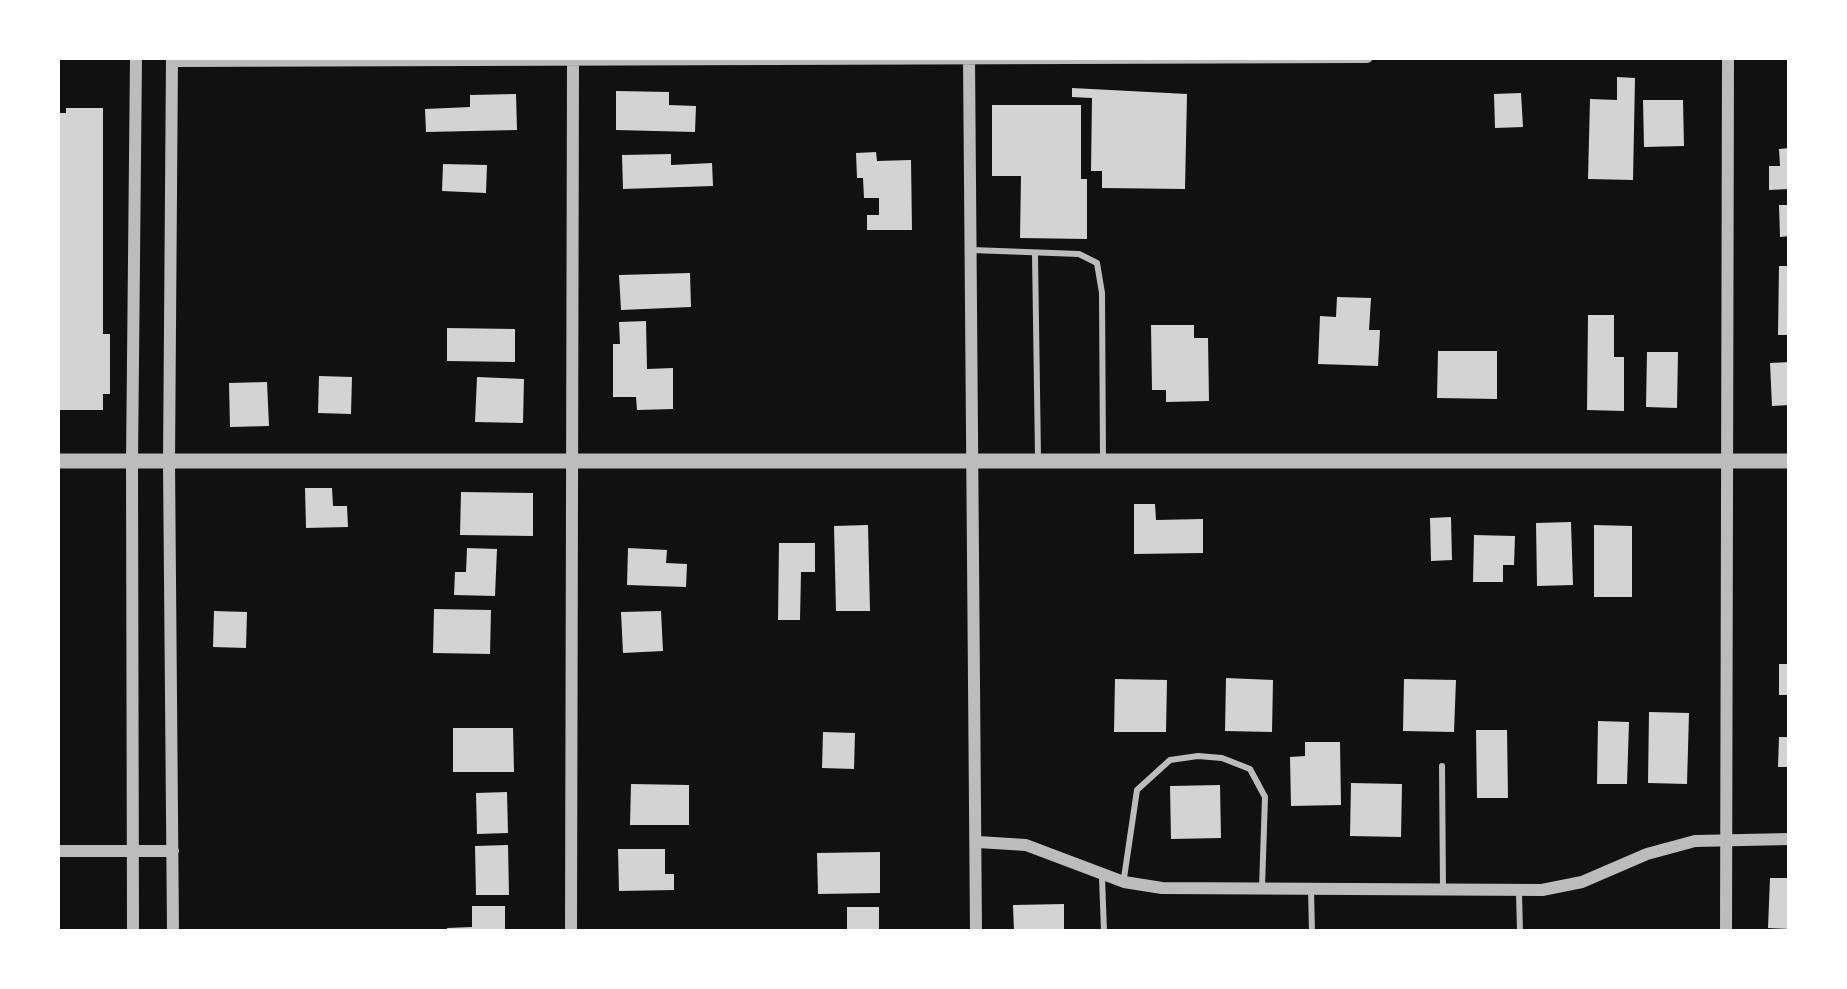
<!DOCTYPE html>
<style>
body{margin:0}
#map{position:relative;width:1847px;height:989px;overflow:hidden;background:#111;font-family:Overpass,sans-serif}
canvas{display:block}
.frame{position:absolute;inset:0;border:60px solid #fff;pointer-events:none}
</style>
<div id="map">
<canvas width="1847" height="989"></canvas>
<div class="frame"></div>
</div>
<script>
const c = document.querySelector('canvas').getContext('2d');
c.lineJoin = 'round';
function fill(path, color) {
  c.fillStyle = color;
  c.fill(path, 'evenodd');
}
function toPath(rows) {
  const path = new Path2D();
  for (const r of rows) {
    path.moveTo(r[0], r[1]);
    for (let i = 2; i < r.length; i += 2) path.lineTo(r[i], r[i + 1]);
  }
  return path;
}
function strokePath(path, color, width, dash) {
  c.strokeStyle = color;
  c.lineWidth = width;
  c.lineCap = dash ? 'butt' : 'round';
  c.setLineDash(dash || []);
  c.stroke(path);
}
fill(toPath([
 [1617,77,1635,78,1633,180,1588,179,1590,99,1617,100],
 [1072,88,1187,94,1185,189,1102,188,1102,171,1091,171,1092,98,1072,97],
 [616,91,669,92,669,105,696,106,695,132,616,130],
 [1521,93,1523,127,1495,128,1494,94],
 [516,94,517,130,426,132,425,109,470,107,470,95],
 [1643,100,1683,100,1684,146,1644,147],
 [992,105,1081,105,1081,179,1087,179,1087,239,1020,238,1021,176,992,176],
 [66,108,103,108,103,334,110,334,110,394,103,394,103,410,57,410,57,113,66,113],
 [1790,148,1790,189,1769,190,1769,166,1780,166,1779,149],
 [876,152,877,161,911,160,912,230,867,230,867,215,879,215,879,198,864,198,863,178,857,178,856,153],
 [671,154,671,165,712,163,713,186,623,189,622,155],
 [443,164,487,165,486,193,442,191],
 [1779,205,1790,205,1790,236,1780,237],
 [1779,266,1790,266,1790,335,1778,335],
 [690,273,691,307,621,310,619,275],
 [1337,297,1371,298,1369,330,1380,330,1378,366,1318,364,1320,316,1336,317],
 [1588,315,1614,315,1614,357,1624,357,1624,411,1587,410],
 [646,321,647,369,673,368,673,409,637,410,636,397,613,397,613,344,620,344,619,322],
 [1151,325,1194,325,1194,338,1208,338,1209,401,1166,402,1166,390,1152,390],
 [447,328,515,329,515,362,447,361],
 [1438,351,1497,351,1497,399,1437,398],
 [1647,352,1678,352,1677,408,1646,407],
 [1790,362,1790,405,1772,406,1770,363],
 [319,376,352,377,351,414,318,413],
 [477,377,524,379,523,423,475,422],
 [267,382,269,426,230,427,229,383],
 [305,488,332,488,333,506,347,506,348,527,306,528],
 [461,492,533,493,533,536,460,535],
 [1134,504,1155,504,1156,520,1203,519,1203,553,1134,554],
 [1451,517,1452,560,1431,561,1430,518],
 [1571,522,1573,585,1537,586,1536,523],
 [868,525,870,611,836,611,834,526],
 [1594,525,1632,526,1632,597,1594,597],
 [1474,535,1515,536,1514,565,1503,565,1503,582,1473,582],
 [779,543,815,543,815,572,801,572,800,620,778,620],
 [467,548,497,549,495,596,454,595,455,572,466,572],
 [628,548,667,550,666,563,687,564,686,587,627,585],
 [434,609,491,610,490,654,433,653],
 [214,611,247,612,246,648,213,647],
 [661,611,663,651,623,653,621,612],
 [1779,664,1790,664,1790,695,1779,695],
 [1226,678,1273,680,1272,732,1225,731],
 [1115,679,1167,680,1166,732,1114,732],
 [1404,679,1456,680,1454,732,1403,731],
 [1649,712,1689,713,1687,784,1648,783],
 [1598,721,1629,722,1627,784,1597,784],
 [453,728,513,728,514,772,453,772],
 [1476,730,1507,730,1508,798,1477,798],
 [823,732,855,733,854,769,822,768],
 [1779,737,1790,737,1790,767,1778,767],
 [1305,742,1340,742,1341,805,1291,806,1290,757,1305,756],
 [1351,783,1402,784,1401,837,1350,836],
 [631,784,689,785,689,825,630,825],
 [1220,785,1221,838,1171,839,1170,786],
 [507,792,508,833,477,834,476,793],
 [508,845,509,895,476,895,475,846],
 [618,849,665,849,665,874,674,874,674,890,619,891],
 [880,852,880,893,818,894,817,853],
 [1770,878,1790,878,1790,929,1768,928],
 [1064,904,1064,932,1014,932,1013,905],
 [472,906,505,906,505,932,447,932,447,928,472,927],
 [847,907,879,907,879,932,847,932]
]), '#d3d3d3');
strokePath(toPath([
 [972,250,1079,254,1097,263,1102,293,1103,460],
 [1035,254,1038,457],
 [1442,766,1443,889],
 [1102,877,1104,932],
 [1124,878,1137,790,1170,760,1198,756,1222,758,1250,769,1265,797,1262,888],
 [1311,889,1312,932],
 [1519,893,1520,932]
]), '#bcbcbc', 6);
strokePath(toPath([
 [172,57,169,462,173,932],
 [969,57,976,932],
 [172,61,1367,57],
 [978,842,1026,845,1124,882,1162,888,1542,890,1582,882,1647,854,1695,841,1790,839],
 [57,851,173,851],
 [133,932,132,461,136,57],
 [571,932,573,60],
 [1726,932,1728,57]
]), '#bcbcbc', 12);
strokePath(toPath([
 [57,461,1790,461]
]), '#bcbcbc', 15);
</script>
